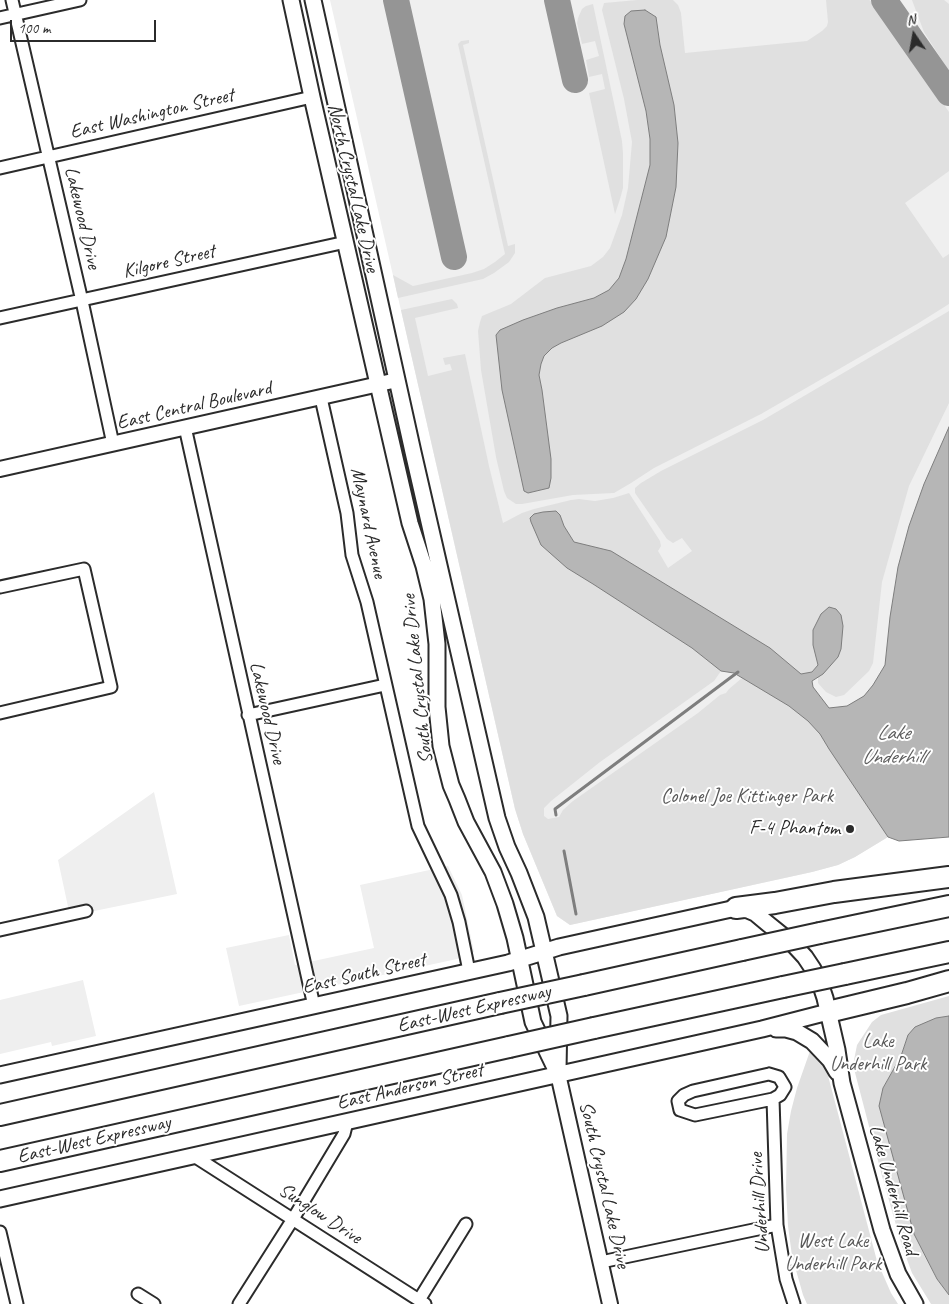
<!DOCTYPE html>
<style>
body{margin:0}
#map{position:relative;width:949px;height:1304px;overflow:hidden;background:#fff;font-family:Caveat,sans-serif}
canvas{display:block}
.north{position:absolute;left:889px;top:10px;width:50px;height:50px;-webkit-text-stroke:4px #fff;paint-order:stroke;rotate:348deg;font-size:14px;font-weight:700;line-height:20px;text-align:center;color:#2b2b2b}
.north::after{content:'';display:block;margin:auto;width:18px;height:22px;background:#2b2b2b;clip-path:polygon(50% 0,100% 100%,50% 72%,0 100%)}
.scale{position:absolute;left:10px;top:20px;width:146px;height:22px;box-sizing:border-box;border:2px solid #2b2b2b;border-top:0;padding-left:6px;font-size:15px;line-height:18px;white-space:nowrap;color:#2b2b2b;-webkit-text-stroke:4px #fff;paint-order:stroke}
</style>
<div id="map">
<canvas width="949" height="1304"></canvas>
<div class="north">N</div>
<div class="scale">100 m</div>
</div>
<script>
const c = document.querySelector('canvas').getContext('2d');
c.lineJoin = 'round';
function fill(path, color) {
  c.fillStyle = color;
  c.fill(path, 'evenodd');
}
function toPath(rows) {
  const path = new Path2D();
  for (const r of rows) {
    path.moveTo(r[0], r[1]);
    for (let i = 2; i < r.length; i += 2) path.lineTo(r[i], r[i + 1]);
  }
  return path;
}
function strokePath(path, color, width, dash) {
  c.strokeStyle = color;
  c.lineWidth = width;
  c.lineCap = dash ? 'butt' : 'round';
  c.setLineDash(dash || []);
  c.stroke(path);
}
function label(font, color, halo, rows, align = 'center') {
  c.font = font + ' Caveat,sans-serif';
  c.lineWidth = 4;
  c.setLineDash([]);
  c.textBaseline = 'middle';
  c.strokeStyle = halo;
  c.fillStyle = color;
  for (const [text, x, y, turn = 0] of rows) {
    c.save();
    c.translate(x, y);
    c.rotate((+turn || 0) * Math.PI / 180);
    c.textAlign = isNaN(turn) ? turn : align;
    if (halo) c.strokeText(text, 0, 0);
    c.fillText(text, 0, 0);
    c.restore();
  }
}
fill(toPath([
 [330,0,949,0,949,824,888,837,855,857,838,865,812,872,570,925,557,916,523,834,515,809],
 [154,792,177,894,70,916,58,860],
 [448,866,462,895,474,952,457,959,239,1006,226,948,289,935,295,965,374,948,360,885],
 [83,980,96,1036,52,1046,51,1042,0,1054,0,1000]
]), '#efefef');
fill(toPath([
 [637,0,673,0,678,5,681,13,685,53,807,41,822,31,827,26,828,22,826,0,869,0,871,1,949,112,949,171,905,203,943,258,949,254,949,304,917,324,761,414,654,468,631,483,614,493,573,495,522,504,516,504,507,498,504,491,496,457,481,370,478,331,480,322,482,316,511,304,545,278,591,266,603,257,610,248,622,215,628,188,632,142,624,99,602,10,604,3],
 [624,24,658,28,660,45,674,105,678,143,676,187,666,237,648,279,574,338,561,343,552,348,544,356,541,364,539,375,542,390,551,459,551,478,549,488,528,493,523,320,557,308,594,298,609,290,619,278,626,259,650,165,650,139,646,111],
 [912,0,944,0,949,4,949,71,924,32],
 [593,4,622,141,623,153,623,188,620,199,615,214,589,93,605,89,602,74,589,77,586,60,599,56,595,41,582,44,577,23,578,18,582,9,586,6],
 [469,40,469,43,463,45,508,246,515,244,515,253,509,262,494,273,483,279,398,298,393,275,413,286,472,273,484,269,495,262,505,254,458,44,461,41],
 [452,299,457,304,458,308,415,318,428,376,452,370,450,364,445,365,443,358,465,354,489,466,503,523,522,513,534,509,571,500,579,499,595,501,613,498,629,493,660,541,661,546,658,551,668,568,692,551,682,538,673,543,667,539,635,493,635,488,641,483,661,471,763,420,949,311,949,403,909,486,882,582,873,663,869,671,844,695,836,697,826,692,818,683,818,677,823,674,836,609,828,608,821,615,813,645,818,665,812,672,801,674,770,648,574,542,564,526,560,515,543,512,534,514,530,519,541,545,567,568,593,584,692,648,721,671,714,681,600,762,551,801,544,808,544,816,548,819,559,817,563,810,573,801,698,713,720,695,726,693,729,689,742,678,789,706,808,721,820,734,829,749,888,837,855,857,838,865,812,872,570,925,557,916,523,834,515,809,401,310],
 [949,996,949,1016,936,1018,908,1035,901,1056,883,1088,914,1234,937,1279,949,1295,949,1304,931,1304,912,1273,902,1246,882,1176,853,1065,857,1045,872,1022,881,1015],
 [810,1051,819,1059,826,1068,877,1261,891,1293,898,1304,807,1304,803,1295,792,1256,788,1226,786,1189,787,1134,791,1111,797,1088]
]), '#e0e0e0');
const water = toPath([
 [645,10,656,17,660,45,674,105,678,143,676,187,666,237,648,279,636,299,624,312,602,326,561,343,552,348,544,356,541,364,539,375,542,390,551,459,551,478,549,488,528,493,524,491,502,390,496,335,500,330,523,320,557,308,594,298,609,290,619,278,626,259,650,165,650,139,646,111,624,24,625,16,631,11,645,10],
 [949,427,949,837,899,841,888,837,829,749,820,734,808,721,789,706,734,673,721,671,692,648,593,584,567,568,541,545,531,522,530,518,534,514,543,512,556,511,560,515,564,526,574,542,611,551,770,648,801,674,812,672,818,665,813,645,813,630,821,614,829,607,836,609,841,615,843,626,841,649,838,657,823,674,812,681,813,687,829,708,847,706,864,696,873,685,885,665,890,617,898,567,909,526,924,484,949,427],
 [949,1016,949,1295,937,1279,914,1234,879,1106,883,1088,901,1056,908,1035,915,1027,936,1018,949,1016]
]);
fill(water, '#b6b6b6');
strokePath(water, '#7e7e7e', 1);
strokePath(toPath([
 [556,815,555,809,738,672],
 [564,851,576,914]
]), '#7e7e7e', 3);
strokePath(toPath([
 [396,0,454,257],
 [557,0,575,80],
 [884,0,949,93]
]), '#959595', 26);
const minor = toPath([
 [12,0,82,301,113,444],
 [0,18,80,0],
 [0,168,312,97],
 [0,318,346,242],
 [321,398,347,513,352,555,367,602,418,826,451,895,459,922,469,971],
 [185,427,314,1006],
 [0,587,84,569,111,687,0,713],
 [248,715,385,685],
 [0,930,86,911],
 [769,1074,779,1077,785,1087,780,1095,773,1099,695,1115,680,1110,678,1101,684,1095,693,1091,769,1074],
 [773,1099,777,1225,786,1279,794,1304],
 [194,1156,425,1304],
 [0,1232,17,1304],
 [601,1262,777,1225],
 [138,1294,154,1304],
 [419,1300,466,1224],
 [239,1304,293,1219,344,1134,347,1122]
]);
const tertiary = toPath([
 [0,469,397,380],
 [558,1074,610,1304]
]);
const secondary = toPath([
 [291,0,312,97,410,523,424,566,432,599,437,644,437,707,441,746,451,785,457,799,466,822,493,872,505,904,515,938,533,1022,558,1074],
 [313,0,413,452,497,818,507,847,519,873,536,917,559,1016,558,1070],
 [776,1029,786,1029,797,1032,812,1041,830,1060,837,1072],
 [0,1075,508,963,559,947,736,908,748,910,755,913,767,923,793,944,805,957,813,969,820,983,825,998,837,1050,842,1083,882,1230,898,1274,915,1304],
 [0,1199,762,1029,828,1012]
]);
const motorway = toPath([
 [736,908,775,903,834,892,949,877],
 [820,933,949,906],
 [845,974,949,952],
 [584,985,742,950],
 [828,1012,907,993,949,981],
 [594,1028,783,987],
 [0,1115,500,1003],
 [0,1161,509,1047]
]);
strokePath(minor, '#2b2b2b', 15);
strokePath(tertiary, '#2b2b2b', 18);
strokePath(secondary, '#2b2b2b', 19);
strokePath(motorway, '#2b2b2b', 24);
strokePath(minor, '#fff', 11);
strokePath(tertiary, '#fff', 14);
strokePath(secondary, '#fff', 15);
strokePath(motorway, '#fff', 20);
const motorwayBridge = toPath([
 [742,950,820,933],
 [783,987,845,974],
 [500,1003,584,985],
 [509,1047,594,1028]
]);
strokePath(motorwayBridge, '#2b2b2b', 24, []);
strokePath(motorwayBridge, '#fff', 20);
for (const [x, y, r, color] of [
 [850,829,5,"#2b2b2b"]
]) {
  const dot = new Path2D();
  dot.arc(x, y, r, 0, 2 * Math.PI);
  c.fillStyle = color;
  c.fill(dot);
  strokePath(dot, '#fff', 2);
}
label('20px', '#2b2b2b', '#fff', [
 ["East Washington Street",152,114,-13],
 ["North Crystal Lake Drive",353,188,77],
 ["Lakewood Drive",82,218,77],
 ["Kilgore Street",169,262,-13],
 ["East Central Boulevard",194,406,-13],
 ["Maynard Avenue",368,523,78],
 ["South Crystal Lake Drive",418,679,-96],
 ["Lakewood Drive",267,713,77],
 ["East South Street",364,974,-13],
 ["East-West Expressway",474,1009,-13],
 ["East Anderson Street",410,1087,-13],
 ["East-West Expressway",94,1140,-13],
 ["South Crystal Lake Drive",604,1185,77],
 ["Lake Underhill Road",893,1190,74],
 ["Underhill Drive",760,1203,-94],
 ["Sunglow Drive",320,1214,33]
]);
label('20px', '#585858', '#fff', [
 ["Colonel Joe Kittinger Park",747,797],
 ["Lake",878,1042],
 ["Underhill Park",878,1065],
 ["West Lake",833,1242],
 ["Underhill Park",833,1265]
]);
label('20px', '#2b2b2b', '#fff', [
 ["F-4 Phantom",840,829]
], 'right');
label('italic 21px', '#5c5c5c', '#fff', [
 ["Lake",893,733],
 ["Underhill",893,757]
]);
</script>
